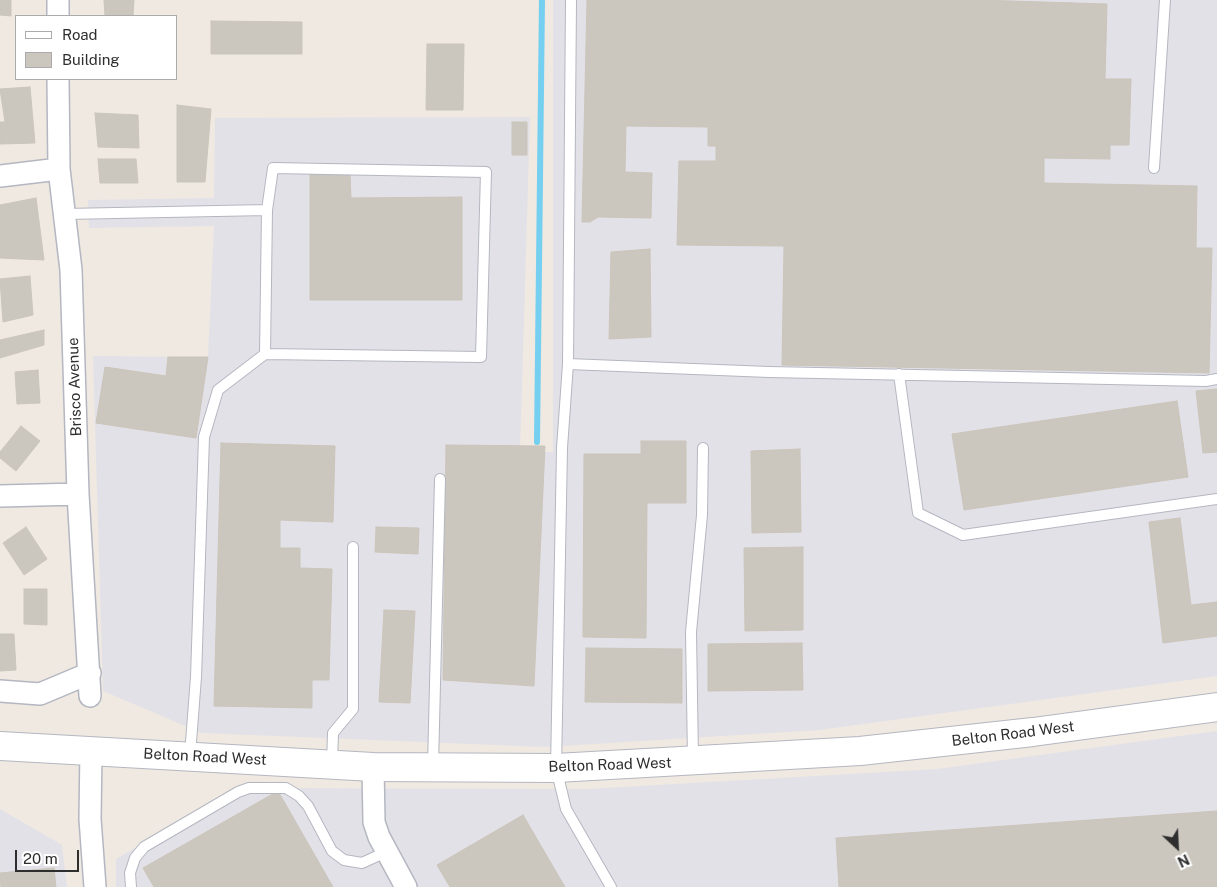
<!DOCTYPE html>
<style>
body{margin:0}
#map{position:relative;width:1217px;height:887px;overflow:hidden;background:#efe9e1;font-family:"Public Sans",sans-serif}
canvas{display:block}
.legend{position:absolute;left:15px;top:15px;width:162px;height:65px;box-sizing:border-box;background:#fff;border:1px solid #ababab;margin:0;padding:6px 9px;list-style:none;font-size:15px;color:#2e2e2e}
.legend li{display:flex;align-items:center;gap:10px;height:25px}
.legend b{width:25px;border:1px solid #ababab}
.north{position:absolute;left:1152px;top:822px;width:50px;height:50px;-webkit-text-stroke:4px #fff;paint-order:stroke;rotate:155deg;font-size:14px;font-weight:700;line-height:20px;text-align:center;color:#2e2e2e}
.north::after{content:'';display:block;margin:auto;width:18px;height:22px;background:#2e2e2e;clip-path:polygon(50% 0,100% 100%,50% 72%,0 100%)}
.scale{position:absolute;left:15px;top:850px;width:64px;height:22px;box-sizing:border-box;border:2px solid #2e2e2e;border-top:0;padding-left:6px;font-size:15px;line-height:18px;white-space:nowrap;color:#2e2e2e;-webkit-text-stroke:4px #fff;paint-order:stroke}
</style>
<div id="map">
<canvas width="1217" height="887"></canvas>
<ul class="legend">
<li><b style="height:6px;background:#fff"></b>Road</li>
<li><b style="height:14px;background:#cbc7bf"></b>Building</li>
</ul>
<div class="north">N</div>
<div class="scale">20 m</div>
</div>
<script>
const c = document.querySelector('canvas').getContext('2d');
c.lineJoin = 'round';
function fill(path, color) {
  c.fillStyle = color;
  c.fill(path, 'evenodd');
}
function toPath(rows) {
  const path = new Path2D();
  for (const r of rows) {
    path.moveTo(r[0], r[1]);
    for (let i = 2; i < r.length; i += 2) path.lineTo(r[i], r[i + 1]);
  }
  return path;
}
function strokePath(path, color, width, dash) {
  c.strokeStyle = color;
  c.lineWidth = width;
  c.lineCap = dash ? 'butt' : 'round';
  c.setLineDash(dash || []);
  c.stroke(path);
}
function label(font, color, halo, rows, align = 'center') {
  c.font = font + ' "Public Sans",sans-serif';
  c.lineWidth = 4;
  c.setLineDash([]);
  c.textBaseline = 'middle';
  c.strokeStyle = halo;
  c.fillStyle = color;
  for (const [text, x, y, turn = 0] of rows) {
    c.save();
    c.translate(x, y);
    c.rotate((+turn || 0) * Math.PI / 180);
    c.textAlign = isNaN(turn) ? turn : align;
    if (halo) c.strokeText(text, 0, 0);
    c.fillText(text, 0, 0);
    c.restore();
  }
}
fill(toPath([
 [553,0,1217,0,1217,676,819,730,544,747,202,733,103,691,93,356,208,357,214,226,89,228,88,200,214,198,215,118,530,117,520,452,553,452],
 [1217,731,1217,887,116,887,116,859,239,788,587,789,937,769],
 [0,809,62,845,67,887,0,887]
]), '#e3e1e8');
strokePath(toPath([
 [537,442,542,0]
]), '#75cff0', 6);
const building = toPath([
 [0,0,11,0,11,16,0,15,0,0],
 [104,0,134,0,133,16,105,16,104,0],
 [587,0,979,0,1107,4,1105,79,1131,79,1129,145,1110,145,1110,159,1044,158,1044,183,1197,186,1196,248,1212,248,1209,373,782,365,784,246,677,245,679,161,716,161,716,146,708,146,708,127,626,126,625,172,652,173,651,218,598,217,590,222,582,222,587,0],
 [211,21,302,22,302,54,211,54,211,21],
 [427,44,464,44,463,110,426,110,427,44],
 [30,87,35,143,0,144,0,122,5,122,0,89,30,87],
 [177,105,211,109,205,182,177,182,177,105],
 [95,113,138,115,139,148,98,147,95,113],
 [512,122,527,122,527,155,512,155,512,122],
 [98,159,136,159,138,183,100,183,98,159],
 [350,173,351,198,462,197,462,300,310,300,310,174,350,173],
 [36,198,44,260,0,258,0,205,36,198],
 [650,249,651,337,609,339,611,252,650,249],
 [30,276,33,315,3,322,0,279,30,276],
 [44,330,44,345,0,358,0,340,44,330],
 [168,357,208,357,196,438,96,423,105,367,166,376,168,357],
 [38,370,40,403,17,404,15,372,38,370],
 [1217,389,1217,452,1203,453,1196,391,1217,389],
 [1177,401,1188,477,964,510,952,434,1177,401],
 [21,426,40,441,16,471,0,458,0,452,21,426],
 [641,441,686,441,686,503,647,503,646,638,583,637,584,454,641,454,641,441],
 [221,443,335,446,333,522,280,520,280,548,300,548,300,568,332,569,329,680,312,680,312,708,214,706,221,443],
 [446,445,545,446,534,686,443,680,446,445],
 [800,449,801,532,752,533,751,451,800,449],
 [1180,518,1191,605,1217,602,1217,636,1163,643,1149,522,1180,518],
 [26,527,47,559,24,575,3,543,26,527],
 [376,527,419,528,418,554,375,552,376,527],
 [803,547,803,630,745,631,744,548,803,547],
 [24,589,47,589,47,625,24,624,24,589],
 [384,610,415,611,410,703,379,702,384,610],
 [0,634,14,634,16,670,0,671,0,634],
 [802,643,803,690,708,691,708,644,802,643],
 [586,648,682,649,682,703,585,702,586,648],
 [278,791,333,887,154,887,143,868,278,791],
 [1217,811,1217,887,839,887,836,838,1217,811],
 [523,815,565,887,450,887,437,865,523,815],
 [54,868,56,887,1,887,0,873,54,868]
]);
fill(building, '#cbc7bf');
strokePath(building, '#cbc5ba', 1);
const lane = toPath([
 [571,0,568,364,562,448,556,768,566,809,611,887],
 [1154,168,1165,0],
 [65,214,267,210,265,354,481,357,486,172,273,168,267,210],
 [568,364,769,372,1206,381,1217,379],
 [899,374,918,513,963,535,1217,499],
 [190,755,196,677,204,437,218,390,265,354],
 [693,760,691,632,702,515,703,448],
 [332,763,333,733,353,709,353,547],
 [433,766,440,479],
 [131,887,130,873,135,858,144,847,238,792,249,788,286,788,299,796,308,806,332,851,344,860,362,863,386,852]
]);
const street = toPath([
 [58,0,58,16],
 [58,79,59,169,71,270,78,494,90,696],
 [0,176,59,169],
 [0,496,78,494],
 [0,691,40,694,90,673],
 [91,750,90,819,95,887],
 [373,767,374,822,379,837,406,887]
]);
const secondary = toPath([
 [0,746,373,767,556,768,860,751,1033,732,1217,707]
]);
strokePath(lane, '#b4b7c1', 12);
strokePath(street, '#b4b7c1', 24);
strokePath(secondary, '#b4b7c1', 30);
strokePath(lane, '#fff', 10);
strokePath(street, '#fff', 21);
strokePath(secondary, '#fff', 28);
label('15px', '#2e2e2e', '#fff', [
 ["Brisco Avenue",75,387,-92],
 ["Belton Road West",1013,734,-7],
 ["Belton Road West",205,757,3],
 ["Belton Road West",610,765,-2]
]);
</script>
